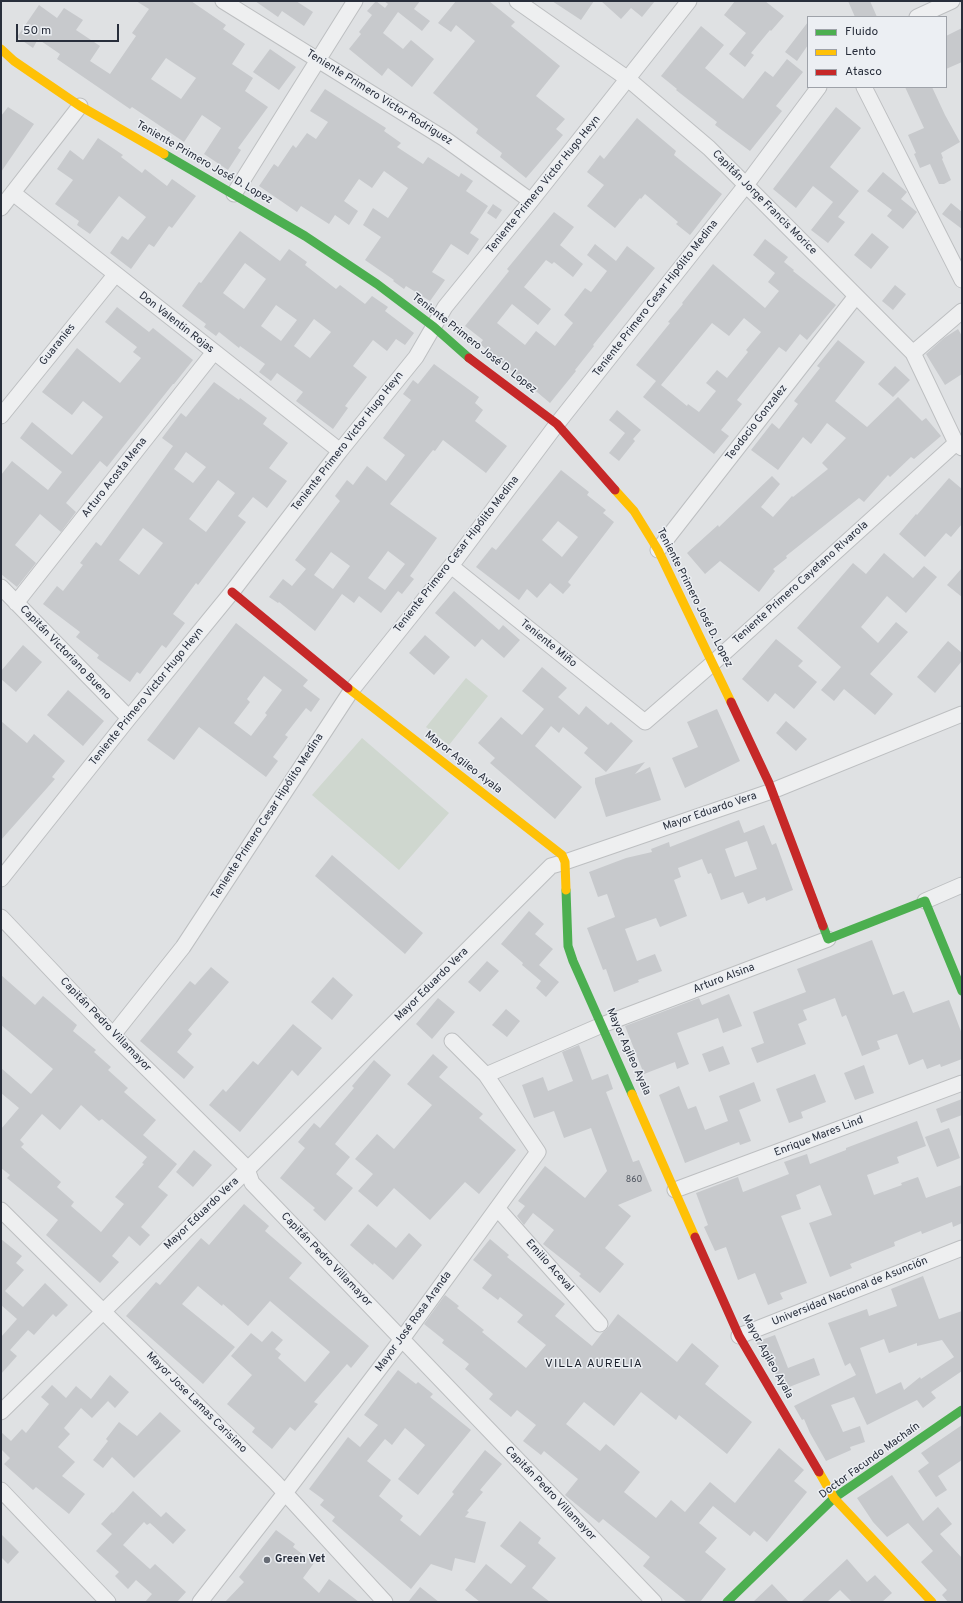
<!DOCTYPE html>
<meta charset="utf-8">
<style>
body{margin:0}
#map{position:relative;width:963px;height:1603px;overflow:hidden;background:#dfe1e3;font-family:Overpass,sans-serif}
canvas{display:block}
.frame{position:absolute;inset:0;border:2px solid #282e3b;pointer-events:none}
.legend{position:absolute;left:807px;top:16px;width:140px;height:72px;box-sizing:border-box;background:#eceff3;border:1px solid #9ea2a9;margin:0;padding:5px 7px;list-style:none;font-size:12px;color:#282e3b}
.legend li{display:flex;align-items:center;gap:8px;height:20px}
.legend b{width:20px;border:1px solid #9ea2a9}
.scale{position:absolute;left:16px;top:24px;width:103px;height:18px;box-sizing:border-box;border:2px solid #282e3b;border-top:0;padding-left:5px;font-size:12px;line-height:14px;white-space:nowrap;color:#282e3b;-webkit-text-stroke:3px #eceff3;paint-order:stroke}
</style>
<div id="map">
<canvas width="963" height="1603"></canvas>
<div class="frame"></div>
<ul class="legend">
<li><b style="height:5px;background:#4caf50"></b>Fluido</li>
<li><b style="height:5px;background:#ffc107"></b>Lento</li>
<li><b style="height:5px;background:#c62828"></b>Atasco</li>
</ul>
<div class="scale">50 m</div>
</div>
<script>
const c = document.querySelector('canvas').getContext('2d');
c.lineJoin = 'round';
function fill(path, color) {
  c.fillStyle = color;
  c.fill(path, 'evenodd');
}
function toPath(rows) {
  const path = new Path2D();
  for (const r of rows) {
    path.moveTo(r[0], r[1]);
    for (let i = 2; i < r.length; i += 2) path.lineTo(r[i], r[i + 1]);
  }
  return path;
}
function strokePath(path, color, width, dash) {
  c.strokeStyle = color;
  c.lineWidth = width;
  c.lineCap = dash ? 'butt' : 'round';
  c.setLineDash(dash || []);
  c.stroke(path);
}
function label(font, color, halo, rows, align = 'center') {
  c.font = font + ' Overpass,sans-serif';
  c.lineWidth = 3;
  c.setLineDash([]);
  c.textBaseline = 'middle';
  c.strokeStyle = halo;
  c.fillStyle = color;
  for (const [text, x, y, turn = 0] of rows) {
    c.save();
    c.translate(x, y);
    c.rotate((+turn || 0) * Math.PI / 180);
    c.textAlign = isNaN(turn) ? turn : align;
    if (halo) c.strokeText(text, 0, 0);
    c.fillText(text, 0, 0);
    c.restore();
  }
}
fill(toPath([
 [466,678,488,696,449,745,426,727],
 [362,738,449,813,399,870,312,795]
]), '#cfd7cf');
fill(toPath([
 [136,1,191,1,226,25,223,29,245,44,232,64,253,78,245,91,268,107,238,148,241,150,228,170,204,154,221,128,202,115,184,142,132,107,130,109,57,59,60,54,38,39,33,48,17,37,39,5,57,18,64,8,83,20,76,30,100,46,90,61,110,74,136,36,132,33,149,9],
 [166,58,196,78,181,99,151,79],
 [255,1,296,1,313,12,304,26,282,11,278,17],
 [376,1,385,8,388,4,384,1,420,1,414,9,430,21,422,31,398,12,383,33,403,49,411,40,434,59,412,87,388,68,382,76,349,49,361,34,359,32,372,15,367,11],
 [456,1,489,1,515,22,511,26,560,66,536,96,565,119,556,129,563,135,526,178,500,157,502,153,476,133,478,129,433,93,475,41,456,25,451,32,438,23],
 [552,1,594,1,581,20],
 [601,1,655,1,642,17,631,8,621,19],
 [735,1,765,1,784,16,771,31,770,30,751,53,754,55,745,67,729,54,746,33,724,15],
 [848,1,870,1,877,17,855,17],
 [808,22,808,45,797,61,785,52],
 [701,26,724,45,705,68,743,99,765,71,773,77,787,59,803,72,776,106,782,111,750,151,715,125,717,122,676,90,677,89,661,76],
 [962,28,962,62,946,69,946,36],
 [270,49,296,67,279,90,253,72],
 [905,87,932,87,945,115,960,142,941,153,943,158,942,159,951,180,944,184,939,184,930,164,920,168,914,154,916,153,908,135,924,128],
 [325,89,386,128,384,131,401,143,397,147,423,164,428,157,459,177,461,173,473,181,466,191,488,206,470,233,479,239,468,255,451,244,432,272,445,280,430,301,406,286,404,289,393,281,394,280,365,260,381,237,363,225,373,208,388,218,408,188,384,171,372,188,359,179,344,201,358,211,349,225,335,215,329,224,301,206,297,212,259,186,274,164,278,167,293,145,296,148,307,133,316,139,328,122,310,111],
 [8,107,34,124,1,172,1,116],
 [836,107,861,128,830,167,859,191,838,217,845,222,828,243,811,230,833,202,813,186,796,208,773,189],
 [637,118,676,151,674,155,722,194,690,235,676,224,678,222,645,194,641,199,640,198,615,228,587,206,604,185,587,172,600,155,604,159],
 [98,138,123,155,121,157,142,173,145,169,167,186,172,179,196,196,172,228,169,226,154,247,149,244,131,269,110,253,122,236,128,240,146,217,119,196,90,234,77,225,79,221,55,204,73,180,57,169,70,150,83,160],
 [883,172,907,192,901,199,917,212,903,229,887,216,892,210,867,191],
 [951,203,962,212,962,229,942,214],
 [493,204,502,210,496,219,487,213],
 [554,212,574,227,560,245,583,264,573,277,554,262,552,264,546,260,524,287,551,309,538,325,512,304,497,323,525,345,536,331,555,346,573,323,564,315,585,288,591,292,607,271,587,255,595,244,616,261,627,246,655,268,593,345,594,346,575,370,576,371,550,403,480,344,483,340,465,326,509,271,507,269],
 [240,231,280,261,289,249,307,262,305,265,336,289,340,285,365,304,372,296,388,307,385,311,414,333,405,345,396,339,387,351,373,340,353,366,367,377,345,406,348,408,333,429,296,401,303,392,277,373,271,381,259,372,265,364,240,346,239,348,219,332,216,336,204,327,206,324,182,306,199,282,201,283],
 [245,263,266,279,244,309,223,293],
 [276,305,297,320,281,341,261,326],
 [314,319,331,332,310,358,294,346],
 [872,233,889,247,871,269,854,255],
 [765,239,788,257,784,262,794,270,793,271,836,305,807,340,800,334,786,352,779,347,737,400,742,404,721,430,729,436,714,454,643,397,656,381,636,365,670,323,668,322,683,304,682,303,713,264,765,308,779,291,768,282,775,273,753,255],
 [744,318,761,332,746,350,748,352,727,378,717,370,706,383,716,391,699,412,688,404,687,406,661,385,712,323,729,336],
 [895,285,906,294,893,310,882,301],
 [117,307,149,332,153,328,193,360,174,384,173,384,107,467,100,461,66,503,76,512,61,532,40,514,15,545,36,563,17,587,1,574,1,475,12,461,48,490,62,472,20,438,32,422,72,455,103,417,83,401,72,415,42,392,77,348,120,383,141,358,133,352,137,347,105,322],
 [958,329,962,336,962,374,945,385,926,354,944,338],
 [838,340,865,362,835,401,867,427,898,397,922,421,926,418,941,436,914,459,911,457,890,477,888,475,864,502,859,498,786,556,787,558,773,569,775,571,759,592,720,561,705,574,687,553,718,525,719,527,772,476,780,484,761,507,773,517,792,496,793,497,828,469,822,463,846,438,827,423,811,444,803,437,778,470,751,450,772,423,779,429,798,404,794,401,820,368,817,366],
 [434,364,479,397,475,403,483,410,475,421,507,446,486,473,443,440,435,451,433,450,390,504,437,538,410,576,414,579,402,594,398,591,381,613,359,596,354,603,342,594,315,631,279,602,278,603,269,597,283,579,292,586,306,569,295,560,340,501,335,496,347,480,353,485,367,466,386,481,405,455,383,438,411,400,403,394,413,380,418,384],
 [388,551,405,564,385,590,368,578],
 [331,552,350,566,333,589,314,575],
 [895,366,910,380,893,397,878,384],
 [214,382,239,400,240,398,267,418,263,424,288,443,269,468,287,481,267,508,253,497,238,516,246,522,198,585,196,583,173,614,185,623,166,648,162,645,140,674,137,672,130,682,97,658,99,655,76,637,80,632,43,604,57,586,63,591,83,565,80,563,96,542,101,546,173,446,162,438,181,413,186,417],
 [186,452,206,467,193,483,174,469],
 [218,480,235,493,206,532,189,519],
 [143,528,163,543,139,575,119,560],
 [617,410,641,430,633,439,635,441,619,461,609,453,625,433,609,420],
 [561,470,589,492,587,495,606,510,603,513,614,522,568,582,571,585,563,594,550,583,537,598,527,589,519,600,476,567,492,547,496,550],
 [558,521,578,537,562,557,542,540],
 [949,478,962,489,962,524,951,537,946,533,925,557,899,534,916,514,917,515],
 [884,553,913,578,924,566,937,577,906,613,887,596,861,627,878,643,896,622,908,632,870,674,893,694,875,715,844,689,834,701,821,690,841,667,797,628,853,563,866,574],
 [962,568,962,597,947,585],
 [454,591,499,630,503,625,520,640,504,658,482,639,475,647,435,613],
 [236,623,308,680,303,686,320,699,311,712,306,708,285,735,288,737,273,757,278,761,266,777,199,727,174,760,147,740],
 [264,676,282,690,265,713,267,715,251,736,234,723,250,702,247,699],
 [425,635,450,657,434,675,409,653],
 [776,639,803,661,798,666,817,682,794,709,775,693,768,702,742,679],
 [948,641,962,653,962,661,935,693,917,677],
 [23,645,42,662,16,692,1,679,1,671],
 [542,667,567,688,558,697,579,715,586,706,608,725,611,722,633,741,606,772,584,753,588,748,563,727,559,733,551,726,535,746,582,787,555,819,490,763,495,758,478,743,501,717,522,735,544,709,522,691],
 [68,690,104,721,83,746,47,715],
 [717,709,740,761,685,788,672,758,698,747,687,722],
 [1,721,27,743,34,734,65,761,52,777,55,779,1,840],
 [786,721,807,739,796,751,776,733],
 [645,762,635,774,650,767,661,800,606,817,595,783,595,778],
 [739,820,744,833,764,825,772,845,776,843,793,890,766,901,765,897,748,904,743,892,721,900,711,873,708,874,702,859,678,868,681,877,674,880,687,916,660,927,656,918,625,929,637,961,655,954,662,971,638,980,639,982,614,992,606,969,603,970,587,928,615,917,607,894,598,897,589,872,626,858,652,852,651,849,669,842,670,847],
 [747,841,757,869,735,877,725,849],
 [332,855,423,933,405,954,315,876],
 [529,911,544,924,535,934,553,949,539,965,559,982,546,997,536,988,541,981,522,965,523,963,501,944],
 [872,940,893,995,904,991,913,1013,949,1000,962,1034,962,1059,941,1067,940,1064,927,1069,923,1059,909,1065,897,1034,877,1041,880,1049,862,1056,846,1015,842,1017,835,998,803,1010,807,1020,798,1024,806,1044,757,1063,751,1048,764,1043,753,1012,806,992,797,969],
 [487,961,499,971,480,992,468,982],
 [211,967,229,982,188,1030,192,1034,177,1052,194,1067,184,1079,140,1041,190,981,195,985],
 [1,975,35,1005,43,996,77,1025,73,1031,96,1050,94,1052,111,1067,108,1070,128,1088,124,1092,156,1120,143,1135,177,1164,158,1187,168,1195,141,1227,150,1235,140,1246,129,1236,112,1256,119,1262,100,1283,46,1235,58,1220,7,1178,10,1175,1,1168,1,1129,19,1108,1,1093,1,1068,31,1094,53,1069,1,1025],
 [81,1105,99,1121,102,1119,147,1157,142,1163,144,1164,115,1197,124,1204,101,1232,71,1206,74,1202,57,1187,61,1182,21,1147,24,1144,20,1140,42,1114,60,1130],
 [333,977,353,995,332,1020,311,1002],
 [729,994,742,1026,723,1033,718,1018,677,1033,689,1064,677,1069,675,1062,644,1074,625,1026,699,998,702,1005],
 [438,998,455,1012,432,1039,416,1024],
 [506,1009,520,1021,507,1037,492,1025],
 [293,1024,322,1048,298,1076,292,1070,240,1132,209,1105,223,1089,226,1092,253,1061,258,1065],
 [579,1045,592,1080,608,1074,613,1089,606,1092,633,1162,639,1160,652,1191,618,1205,631,1216,605,1248,624,1264,600,1293,579,1276,581,1274,543,1244,554,1230,533,1213,524,1225,517,1216,525,1206,518,1201,545,1166,585,1198,607,1171,591,1128,564,1138,554,1111,534,1118,522,1085,543,1077,548,1091,573,1081,562,1052],
 [723,1046,730,1064,709,1072,702,1054],
 [433,1054,448,1067,439,1077,483,1114,479,1118,516,1150,479,1194,465,1182,430,1220,394,1188,377,1207,358,1191,373,1174,355,1159,377,1134,394,1149,432,1105,407,1084],
 [374,1060,391,1075,335,1144,350,1157,336,1174,353,1188,325,1221,313,1210,315,1208,280,1178,305,1148,298,1142,314,1123,320,1128,354,1088,352,1086],
 [864,1065,874,1093,855,1100,844,1073],
 [815,1074,826,1102,801,1112,803,1118,789,1123,776,1089],
 [754,1082,761,1101,739,1110,751,1141,740,1145,739,1142,685,1163,659,1095,679,1086,688,1109,696,1106,705,1130,728,1121,719,1096],
 [962,1099,962,1115,941,1123,936,1109],
 [917,1121,926,1146,897,1157,899,1163,867,1175,874,1195,902,1185,901,1183,918,1177,926,1198,962,1185,962,1223,953,1227,952,1222,922,1234,921,1231,894,1242,895,1246,850,1264,852,1268,830,1277,809,1223,832,1215,820,1185,796,1195,801,1209,781,1216,807,1283,780,1293,783,1299,768,1305,755,1273,738,1280,726,1247,715,1251,704,1227,708,1225,696,1193,738,1177,743,1192,789,1174,784,1162,807,1154,810,1164,846,1150,846,1148],
 [949,1128,960,1158,937,1167,925,1137],
 [194,1150,212,1165,193,1187,176,1172],
 [244,1204,269,1226,265,1231,302,1263,289,1278,369,1346,351,1368,347,1364,314,1402,318,1404,295,1431,290,1427,272,1449,252,1432,255,1428,227,1404,252,1375,231,1356,251,1333,262,1342,272,1331,283,1340,275,1349,281,1354,278,1358,305,1382,330,1352,270,1301,248,1326,223,1304,222,1306,198,1286,182,1304,235,1347,203,1384,126,1316,156,1282,160,1285,201,1238,209,1245],
 [368,1224,396,1248,409,1233,422,1245,393,1280,374,1263,373,1265,350,1245],
 [1,1239,22,1256,16,1263,24,1270,5,1291,23,1307,45,1283,68,1305,56,1317,53,1314,34,1335,28,1330,10,1350,17,1356,1,1374,1,1337,17,1319,1,1305],
 [490,1239,509,1255,507,1257,565,1304,555,1316,592,1346,603,1332,606,1330,618,1314,677,1362,692,1343,719,1366,705,1384,752,1422,727,1454,679,1415,676,1420,641,1392,614,1426,584,1402,566,1424,600,1451,606,1444,640,1472,624,1492,656,1518,671,1500,685,1512,710,1482,735,1503,779,1448,804,1470,794,1481,807,1492,767,1542,754,1531,750,1536,713,1506,699,1523,717,1538,705,1552,726,1569,700,1602,687,1602,643,1566,650,1557,603,1519,599,1523,565,1495,578,1479,544,1451,541,1455,523,1441,536,1425,517,1410,511,1417,489,1399,493,1394,465,1369,469,1364,442,1343,444,1340,424,1324,445,1295,459,1306,457,1308,484,1330,482,1332,526,1368,546,1345,517,1322,523,1315,500,1297,498,1300,482,1288,492,1275,473,1260],
 [923,1276,939,1319,962,1311,962,1371,931,1392,936,1398,923,1408,917,1400,867,1425,854,1397,831,1405,843,1432,860,1426,865,1442,850,1447,851,1450,826,1461,810,1433,804,1419,802,1420,794,1406,856,1375,850,1363,845,1366,828,1323,867,1309,869,1316,897,1306,891,1289],
 [884,1339,889,1353,917,1343,917,1346,942,1340,954,1357,921,1379,920,1377,904,1390,901,1382,876,1394,860,1348],
 [775,1335,788,1368,814,1358,820,1375,784,1389,756,1342],
 [398,1370,416,1384,418,1382,433,1394,430,1397,471,1430,418,1495,398,1479,425,1445,405,1428,392,1445,385,1439,367,1461,391,1480,379,1496,403,1516,400,1520,420,1536,454,1494,452,1492,485,1450,502,1464,480,1490,483,1492,467,1511,469,1512,465,1517,486,1522,475,1563,455,1558,452,1571,431,1564,411,1589,332,1521,335,1517,320,1505,324,1500,309,1489,348,1437,360,1447,378,1425,364,1415],
 [110,1375,129,1392,115,1408,108,1401,92,1418,81,1408,64,1428,70,1434,58,1447,75,1462,62,1476,85,1494,69,1514,36,1487,33,1490,4,1464,10,1458,1,1449,1,1432,11,1441,22,1429,26,1433,49,1404,41,1397,52,1385,66,1398,76,1386,91,1399],
 [160,1412,181,1431,134,1478,112,1457,103,1468,93,1460,108,1441,106,1439,119,1422,137,1436],
 [962,1425,962,1460,938,1476,947,1490,936,1497,918,1471,929,1463,921,1453],
 [892,1475,923,1521,938,1507,952,1524,940,1534,962,1558,962,1602,948,1602,942,1595,947,1590,921,1562,933,1551,908,1523,887,1537,873,1522,857,1498],
 [133,1491,161,1517,166,1512,186,1530,173,1544,150,1523,147,1525,144,1522,123,1545,150,1569,155,1564,186,1592,177,1602,145,1602,152,1594,136,1580,128,1589,115,1576,119,1572,96,1551,112,1534,101,1524,112,1512,113,1513],
 [520,1521,541,1538,538,1543,556,1558,532,1588,550,1602,480,1602,465,1590,486,1564,511,1584,526,1566,500,1546],
 [276,1530,295,1544,293,1547,314,1563,303,1578,319,1593,329,1579,359,1602,225,1602,244,1582,239,1577],
 [1,1534,19,1552,8,1564,1,1557],
 [847,1559,867,1582,875,1575,892,1593,882,1602,852,1602,840,1590,827,1602,801,1602],
 [772,1584,789,1602,753,1602],
 [420,1587,439,1602,408,1602]
]), '#c7c9cc');
const street = toPath([
 [223,1,445,139,531,201],
 [517,1,628,79,709,148,746,185,913,353,956,443,962,448],
 [917,17,952,1],
 [864,87,962,280],
 [13,193,340,451],
 [234,194,355,1],
 [1,208,80,106],
 [913,353,962,311],
 [1,416,115,275],
 [658,550,856,296],
 [451,566,645,722,713,663,956,443],
 [1,587,129,718],
 [16,603,214,352],
 [1,879,129,718,232,592,340,451,416,357,445,307,531,201,689,1],
 [925,901,962,885],
 [1,917,113,1035,244,1165,247,1169,252,1183,654,1602],
 [113,1035,183,947,351,691,451,566,557,424,746,185,819,87],
 [486,1075,602,1025,828,939],
 [675,1190,962,1083],
 [497,1208,600,1324],
 [1,1210,275,1482,385,1602],
 [739,1336,962,1248],
 [1,1412,232,1185,551,866,565,862,772,791,962,714],
 [1,1490,108,1602],
 [200,1602,285,1493,402,1339,538,1152,486,1075,452,1041]
]);
strokePath(street, '#bdbfc1', 17);
strokePath(street, '#eeeff0', 15);
strokePath(toPath([
 [164,154,305,236,377,284,434,327,469,358],
 [566,890,568,946,573,961,632,1094],
 [823,926,828,939,925,901,962,991],
 [727,1602,834,1498,962,1410]
]), '#4caf50', 9);
strokePath(toPath([
 [1,49,14,61,80,106,164,154],
 [615,490,634,511,658,550,731,702],
 [348,688,562,855,565,862,566,890],
 [632,1094,695,1237],
 [819,1472,834,1498,932,1602]
]), '#ffc107', 9);
strokePath(toPath([
 [469,358,557,424,615,490],
 [232,592,348,688],
 [731,702,769,783,823,926],
 [695,1237,739,1336,819,1472]
]), '#c62828', 9);
for (const [x, y, r, color] of [
 [267,1560,4,"#686d76"]
]) {
  const dot = new Path2D();
  dot.arc(x, y, r, 0, 2 * Math.PI);
  c.fillStyle = color;
  c.fill(dot);
  strokePath(dot, '#eceff3', 1.5);
}
label('9px', '#505660', null, [
 ["860",634,1180]
]);
label('11px', '#282e3b', '#eceff3', [
 ["Teniente Primero Victor Rodriguez",379,98,32],
 ["Teniente Primero José D. Lopez",204,163,30],
 ["Teniente Primero Victor Hugo Heyn",544,185,-51],
 ["Capitán Jorge Francis Morice",764,203,45],
 ["Teniente Primero Cesar Hipólito Medina",656,299,-52],
 ["Don Valentin Rojas",176,323,38],
 ["Teniente Primero José D. Lopez",474,344,38],
 ["Guaranies",58,345,-51],
 ["Teodocio Gonzalez",757,423,-52],
 ["Teniente Primero Victor Hugo Heyn",348,442,-52],
 ["Arturo Acosta Mena",115,478,-52],
 ["Teniente Primero Cesar Hipólito Medina",457,555,-52],
 ["Teniente Primero Cayetano RIvarola",801,583,-42],
 ["Teniente Primero José D. Lopez",694,598,63],
 ["Teniente Miño",548,644,39],
 ["Capitán Victoriano Bueno",65,653,46],
 ["Teniente Primero Victor Hugo Heyn",147,697,-51],
 ["Mayor Agileo Ayala",463,763,38],
 ["Mayor Eduardo Vera",710,812,-19],
 ["Teniente Primero Cesar Hipólito Medina",268,817,-57],
 ["Arturo Alsina",724,979,-21],
 ["Mayor Eduardo Vera",432,985,-45],
 ["Capitán Pedro Villamayor",105,1025,46],
 ["Mayor Agileo Ayala",628,1052,66],
 ["Enrique Mares Lind",819,1137,-21],
 ["Mayor Eduardo Vera",202,1214,-44],
 ["Capitán Pedro Villamayor",326,1260,46],
 ["Emilio Aceval",549,1266,48],
 ["Universidad Nacional de Asunción",850,1292,-22],
 ["Mayor José Rosa Aranda",414,1322,-54],
 ["Mayor Agileo Ayala",767,1357,61],
 ["Mayor Jose Lamas Carisimo",196,1403,45],
 ["Doctor Facundo Machaín",870,1461,-36],
 ["Capitán Pedro Villamayor",550,1494,46]
]);
label('bold 11px', '#282e3b', '#eceff3', [
 ["Green Vet",275,1560]
], 'left');
c.letterSpacing = '1px';
label('12px', '#1a202b', '#eceff3', [
 ["VILLA AURELIA",594,1365]
]);
c.letterSpacing = '0px';
</script>
